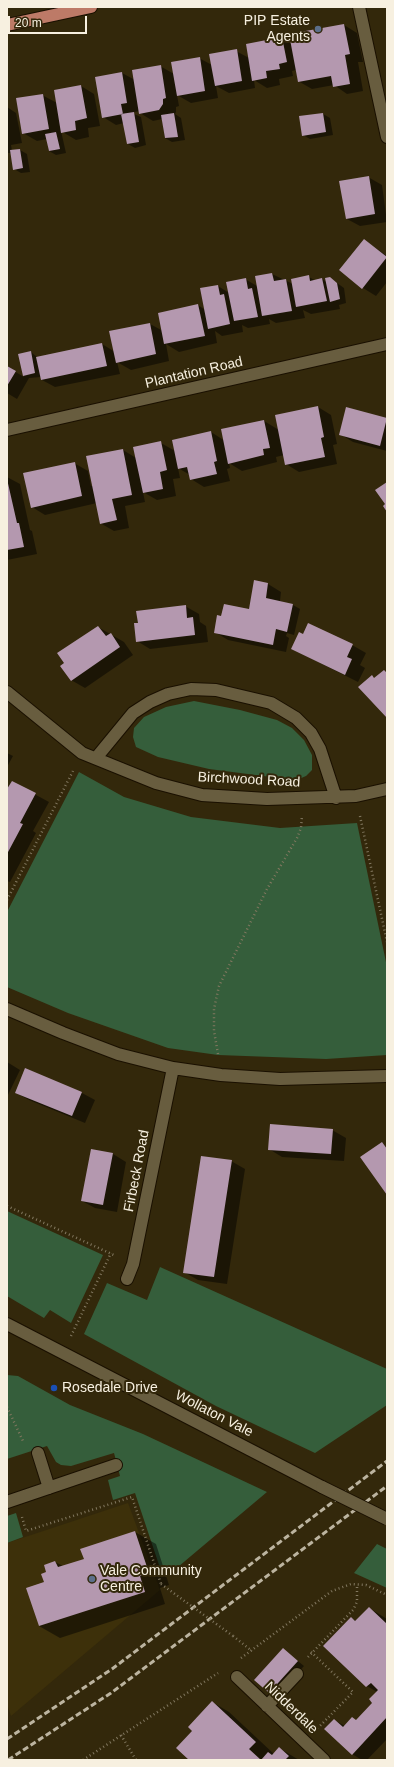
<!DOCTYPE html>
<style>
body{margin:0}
#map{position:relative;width:394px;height:1767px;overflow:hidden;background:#33280b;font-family:Arial,sans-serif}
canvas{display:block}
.frame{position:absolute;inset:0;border:8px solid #f7f0e0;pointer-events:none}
.scale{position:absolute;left:8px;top:16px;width:79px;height:18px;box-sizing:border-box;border:2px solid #f7f0e0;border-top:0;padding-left:5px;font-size:12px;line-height:14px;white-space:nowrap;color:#f7f0e0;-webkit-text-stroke:3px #33280b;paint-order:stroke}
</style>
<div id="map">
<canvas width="394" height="1767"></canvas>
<div class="frame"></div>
<div class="scale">20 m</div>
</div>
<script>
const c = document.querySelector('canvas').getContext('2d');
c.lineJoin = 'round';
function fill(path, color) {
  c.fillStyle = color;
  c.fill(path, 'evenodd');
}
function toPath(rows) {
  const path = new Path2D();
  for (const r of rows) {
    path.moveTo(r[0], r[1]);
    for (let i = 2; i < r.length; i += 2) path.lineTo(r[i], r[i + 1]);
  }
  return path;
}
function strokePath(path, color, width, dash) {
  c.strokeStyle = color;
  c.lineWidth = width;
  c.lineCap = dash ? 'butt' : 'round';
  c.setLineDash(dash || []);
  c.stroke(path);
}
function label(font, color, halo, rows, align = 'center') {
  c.font = font + ' Arial,sans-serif';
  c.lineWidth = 4;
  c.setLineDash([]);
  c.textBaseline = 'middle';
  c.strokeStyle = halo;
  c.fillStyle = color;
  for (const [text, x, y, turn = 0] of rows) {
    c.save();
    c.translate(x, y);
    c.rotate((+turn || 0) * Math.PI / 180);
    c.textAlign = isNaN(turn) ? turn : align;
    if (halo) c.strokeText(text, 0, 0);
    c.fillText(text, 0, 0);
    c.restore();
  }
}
fill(toPath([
 [128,1503,160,1590,11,1716,7,1704,7,1543]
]), '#3d300a');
fill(toPath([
 [194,701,240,710,277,720,292,728,304,740,312,755,312,770,306,776,299,779,279,778,209,769,158,757,136,747,133,737,134,728,144,717,166,707],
 [79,772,124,797,191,817,280,828,357,823,387,967,387,1055,326,1059,218,1055,168,1048,68,1013,7,987,7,912],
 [7,1211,103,1255,71,1323,50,1310,44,1318,7,1296],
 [160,1267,387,1369,387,1405,315,1453,216,1406,84,1334,107,1283,147,1300],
 [7,1375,18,1376,70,1405,143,1434,267,1492,172,1572,160,1568,135,1493,113,1500,108,1480,120,1476,114,1453,71,1466,61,1465,56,1462,47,1446,7,1459],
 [16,1513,23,1537,7,1543,7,1516],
 [377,1544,387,1549,387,1588,354,1573]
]), '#355e3b');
fill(toPath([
 [344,25,357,33,363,62,358,62,363,91,347,94,334,85,312,89,298,81,296,70,292,71,293,76,279,79,280,85,267,88,254,80,255,88,229,93,216,86,218,98,191,103,177,95,179,106,176,107,176,112,175,114,181,118,185,140,172,142,165,138,162,119,153,121,140,113,140,111,134,112,134,114,141,117,146,145,135,148,128,144,124,123,116,125,103,117,122,73,135,80,160,66,174,74,199,58,212,65,236,51,249,58,247,45,282,38,292,44],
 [81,86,94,94,100,126,88,128,89,137,76,140,61,131,66,153,56,155,49,151,47,139,37,141,23,133,42,95,57,103],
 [7,107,16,113,22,143,11,145,12,151,20,150,27,154,30,172,21,173,14,169,11,153,7,153],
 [323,114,330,118,333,135,310,139,303,135],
 [368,177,382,185,387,222,360,226,347,219],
 [364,240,387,256,387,282,376,296,363,288],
 [272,274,293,284,309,277,316,281,322,279,327,282,330,278,344,288,346,303,339,305,340,309,311,314,303,310,305,318,276,323,269,319,270,324,248,328,242,325,243,332,222,336,215,331,217,343,179,352,166,344,169,361,131,370,117,362,120,374,55,387,42,380,41,377,29,378,17,399,7,393,7,367,24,377,20,355,31,352,38,358,102,344,115,352,150,324,163,331,198,305,205,310,218,286,229,293,245,279,257,286],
 [318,407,331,415,337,444,333,445,337,464,299,472,286,464,284,455,276,457,277,462,242,471,229,463,230,468,227,469,230,481,204,487,191,479,190,475,178,468,180,478,173,479,176,496,157,500,143,492,145,502,125,506,129,528,114,531,100,523,97,503,45,515,32,507,74,463,88,471,91,486,93,486,123,450,136,458,161,443,175,451,211,432,225,441,264,421,279,430],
 [347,408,387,419,387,451,353,442,340,434],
 [7,477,20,484,30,530,32,531,37,554,7,560],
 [255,582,268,584,281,592,280,601,293,605,300,609,294,635,287,633,286,636,289,638,286,652,228,640,215,632,222,617,249,610],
 [185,606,199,614,200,622,206,626,208,642,150,649,137,641],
 [98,627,124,642,133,655,85,688,71,680],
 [352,645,366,653,360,665,365,668,358,682,292,649],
 [7,753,13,756,7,767],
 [12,782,49,802,33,831,36,833,10,882,7,881,7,792],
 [7,1062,20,1070,7,1097],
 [16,1093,82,1093,95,1100,85,1123,29,1100],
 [332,1130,346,1138,344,1161,282,1157,269,1149],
 [92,1150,113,1154,126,1162,117,1212,95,1208,82,1201],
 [231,1161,245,1169,227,1284,198,1280,184,1272],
 [135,1532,156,1544,169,1585,160,1588,165,1604,60,1638,39,1626,48,1573,55,1562,63,1566,85,1560,82,1549],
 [369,1608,387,1619,387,1739,367,1760,362,1760,352,1754,334,1720,345,1726,357,1721,374,1703,377,1692,367,1686,324,1646,351,1618,356,1621],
 [283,1649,304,1666,276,1696,269,1692],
 [212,1702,229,1712,274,1754,279,1748,299,1760,191,1760,193,1731]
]), '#0007');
fill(toPath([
 [344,24,350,54,345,55,350,84,333,87,331,76,298,82,289,34],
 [282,37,287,62,279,64,280,69,266,71,267,78,252,81,246,44],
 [237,49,242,81,215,86,209,54],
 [200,57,205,91,177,96,171,62],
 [161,65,166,98,163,99,163,104,159,110,139,114,132,70],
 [122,72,127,103,121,104,123,114,102,118,95,77],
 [81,85,87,118,75,121,76,130,61,133,54,90],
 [43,94,49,129,22,134,16,98],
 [134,112,139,142,127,144,121,114],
 [174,113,178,137,165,138,161,115],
 [323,113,326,132,302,136,299,116],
 [56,132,60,149,49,151,45,134],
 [20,149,23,168,13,170,10,150],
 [369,176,375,214,346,219,339,181],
 [364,239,387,257,362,289,339,270],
 [272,273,274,281,286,279,292,311,262,316,255,276],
 [309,275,310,281,322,278,327,301,296,307,291,279],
 [330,277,337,283,340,299,330,302,325,278],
 [246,278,248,289,252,288,258,317,234,321,226,282],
 [218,285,220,295,224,294,230,324,208,329,200,288],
 [198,304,205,336,164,344,158,313],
 [150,323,156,354,116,363,109,331],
 [102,343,107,366,41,380,36,357],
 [31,351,35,373,23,376,18,354],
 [7,366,16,371,7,386],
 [318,406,324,437,321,438,325,457,285,465,275,415],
 [346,407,387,418,380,446,339,435],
 [264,420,270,448,263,449,264,455,228,464,221,429],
 [211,431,217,461,214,462,217,474,190,480,187,467,178,469,172,440],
 [161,441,167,470,160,472,163,489,143,493,133,447],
 [123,449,132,495,112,499,117,520,100,524,86,456],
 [75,462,82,496,31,508,23,473],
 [7,479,17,523,19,523,24,547,7,550],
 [387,482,387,512,383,506,385,504,375,490],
 [254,580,268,583,266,598,293,604,287,632,276,629,273,645,214,633,217,615,221,616,224,604,249,609],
 [186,605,187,618,193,617,195,635,136,642,134,623,138,623,136,611],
 [308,623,353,644,347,657,352,659,345,675,291,649,299,632,303,634],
 [98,626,106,636,111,633,120,647,71,681,60,666,64,663,57,653],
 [384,670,387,673,387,718,358,687,372,675,374,678],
 [12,781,36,793,20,823,23,824,7,854,7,789],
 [25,1068,82,1092,72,1116,15,1093],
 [270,1124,333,1129,331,1154,268,1150],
 [382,1142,387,1149,387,1195,360,1157],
 [91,1149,113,1153,103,1205,81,1201],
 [201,1156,232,1160,214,1277,183,1273],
 [135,1531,149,1573,140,1576,145,1592,39,1626,26,1588,44,1582,41,1574,46,1572,44,1565,55,1561,58,1567,84,1559,80,1549],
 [369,1607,387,1624,387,1675,386,1676,387,1677,387,1717,352,1755,324,1729,334,1719,343,1727,352,1717,356,1720,372,1703,369,1699,378,1690,371,1683,366,1687,323,1646,351,1617,355,1621],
 [283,1648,298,1661,269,1693,254,1680],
 [212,1701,256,1742,249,1749,261,1760,268,1752,272,1755,279,1747,289,1756,285,1760,189,1760,176,1748,192,1731,188,1727]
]), '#b498af');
const minor = toPath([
 [359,7,387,137],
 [7,430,387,344],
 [7,692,82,753,156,783,202,795,267,799,356,796,387,789],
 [96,758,133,713,150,702,168,694,191,689,216,690,271,703,296,718,311,733,320,749,336,798],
 [7,1009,63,1033,118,1054,173,1068,221,1075,280,1079,387,1076],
 [127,1279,133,1264,173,1068],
 [7,1324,322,1487],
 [38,1453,49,1488],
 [7,1502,116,1465],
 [237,1677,324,1760],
 [267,1706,297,1674]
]);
const major = toPath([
 [7,25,91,7]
]);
strokePath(minor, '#1a1000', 14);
strokePath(major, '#1a1000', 14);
strokePath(toPath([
 [360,816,387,942],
 [7,900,73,771],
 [218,1054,214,1031,214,1009,219,986,267,889,297,838,301,828,302,816],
 [7,1206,116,1256],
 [71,1336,111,1253],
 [7,1407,23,1441],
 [22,1517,26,1531,132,1497,161,1584],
 [233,1636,252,1651],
 [311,1652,353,1692,318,1728],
 [308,1657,353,1610,357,1602,357,1585],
 [241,1658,332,1591,351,1584,366,1585,387,1595],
 [121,1735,136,1760],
 [83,1760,218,1673]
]), '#827860', 2.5, [1, 3]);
strokePath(minor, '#685d3f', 12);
strokePath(major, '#bd7a67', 12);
strokePath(toPath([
 [7,1739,112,1669,387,1461],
 [8,1760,111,1693,387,1486]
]), '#bcb4a0', 3, [6, 3]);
const minorBridge = toPath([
 [322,1487,387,1519]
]);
strokePath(minorBridge, '#1a1000', 14, []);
strokePath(toPath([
 [161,1584,233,1636]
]), '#827860', 2.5, [1, 3]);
strokePath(minorBridge, '#685d3f', 12);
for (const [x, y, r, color] of [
 [318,29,4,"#5c6f8a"],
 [54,1388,4,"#1a4fb4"],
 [92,1579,4,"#5c6f8a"]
]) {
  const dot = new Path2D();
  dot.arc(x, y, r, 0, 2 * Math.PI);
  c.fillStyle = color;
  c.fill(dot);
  strokePath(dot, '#33280b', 1.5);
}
label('14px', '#f7f0e0', '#33280b', [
 ["PIP Estate",310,21,"right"],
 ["Agents",310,37,"right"],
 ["Rosedale Drive",62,1388],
 ["Vale Community",100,1571],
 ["Centre",100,1587]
], 'left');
label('14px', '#f7f0e0', '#33280b', [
 ["Plantation Road",194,373,-13],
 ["Birchwood Road",249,780,3],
 ["Firbeck Road",137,1171,-79],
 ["Wollaton Vale",214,1414,27],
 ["Nidderdale",291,1708,44]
]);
</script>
